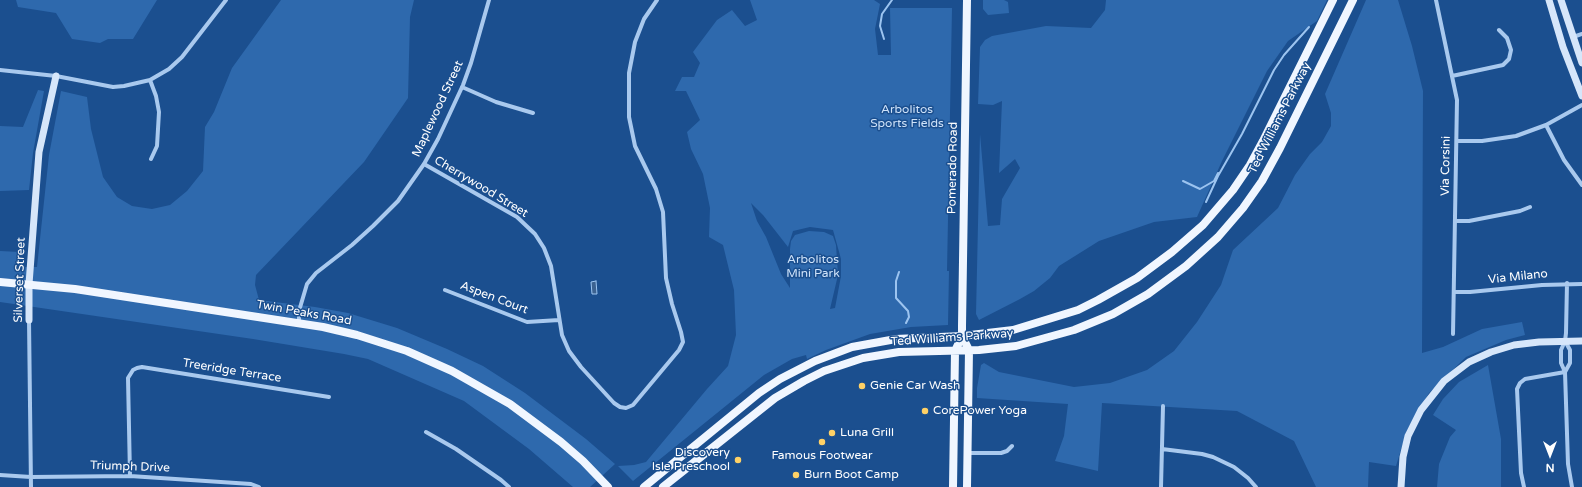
<!DOCTYPE html>
<style>
body{margin:0}
#map{position:relative;width:1582px;height:487px;overflow:hidden;background:#1b4f8f;font-family:"Varela Round",sans-serif}
canvas{display:block}
.north{position:absolute;left:1530px;top:435px;width:40px;height:40px;-webkit-text-stroke:3px #1b4f8f;paint-order:stroke;rotate:180deg;font-size:11px;font-weight:700;line-height:16px;text-align:center;color:#fff}
.north::after{content:'';display:block;margin:auto;width:14px;height:18px;background:#fff;clip-path:polygon(50% 0,100% 100%,50% 72%,0 100%)}
</style>
<div id="map">
<canvas width="1582" height="487"></canvas>
<div class="north">N</div>
</div>
<script>
const c = document.querySelector('canvas').getContext('2d');
c.lineJoin = 'round';
function fill(path, color) {
  c.fillStyle = color;
  c.fill(path, 'evenodd');
}
function toPath(rows) {
  const path = new Path2D();
  for (const r of rows) {
    path.moveTo(r[0], r[1]);
    for (let i = 2; i < r.length; i += 2) path.lineTo(r[i], r[i + 1]);
  }
  return path;
}
function strokePath(path, color, width, dash) {
  c.strokeStyle = color;
  c.lineWidth = width;
  c.lineCap = dash ? 'butt' : 'round';
  c.setLineDash(dash || []);
  c.stroke(path);
}
function label(font, color, halo, rows, align = 'center') {
  c.font = font + ' "Varela Round",sans-serif';
  c.lineWidth = 3;
  c.setLineDash([]);
  c.textBaseline = 'middle';
  c.strokeStyle = halo;
  c.fillStyle = color;
  for (const [text, x, y, turn = 0] of rows) {
    c.save();
    c.translate(x, y);
    c.rotate((+turn || 0) * Math.PI / 180);
    c.textAlign = isNaN(turn) ? turn : align;
    if (halo) c.strokeText(text, 0, 0);
    c.fillText(text, 0, 0);
    c.restore();
  }
}
fill(toPath([
 [16,0,157,0,133,39,108,39,100,43,72,39,56,13,18,7],
 [281,0,414,0,410,17,408,98,364,162,256,275,255,285,259,300,315,307,348,313,397,328,447,349,483,366,525,393,586,439,615,464,590,487,573,487,529,449,464,401,368,359,344,354,253,339,0,302,0,251,20,252,19,267,37,267,49,155,61,91,87,97,91,129,103,177,117,197,132,206,152,209,170,205,187,191,203,171,205,127,214,112,232,68],
 [750,0,874,0,880,4,875,29,878,55,891,55,890,8,952,8,947,271,949,271,948,325,911,327,870,334,826,350,807,359,806,355,792,359,764,375,633,481,618,466,634,465,646,462,707,389,728,366,736,335,734,290,723,245,709,237,710,208,703,174,691,149,687,132,700,120,686,91,675,91,682,77,694,77,700,63,693,52,717,20,732,10,745,26,757,20],
 [751,203,763,215,788,247,793,231,810,227,833,230,841,259,841,276,835,308,830,309,838,275,836,245,833,236,824,232,809,231,795,235,791,241,790,249,790,288,781,274,766,237,757,221],
 [983,0,1004,0,1008,2,1009,13,988,15,983,9],
 [1106,0,1327,0,1317,21,1288,41,1267,71,1222,161,1197,217,1154,222,1099,241,1059,266,1050,278,1034,291,1020,299,979,320,976,314,980,134,988,226,1000,225,1002,199,1020,168,1015,159,999,173,1002,101,993,105,978,104,980,47,985,40,992,36,1046,26,1091,28,1105,10],
 [1366,0,1398,0,1412,46,1423,91,1422,353,1443,347,1482,329,1522,322,1525,335,1506,340,1466,357,1429,393,1407,430,1396,466,1369,462,1368,487,1316,487,1294,441,1237,411,1102,403,1098,471,1055,461,1064,436,1068,404,977,398,977,388,981,365,984,363,999,372,1074,387,1110,383,1147,370,1174,351,1197,322,1221,285,1233,250,1278,208,1295,175,1310,154,1322,142,1331,126,1331,113,1325,94],
 [38,90,44,91,33,153,29,190,0,191,0,126,23,127],
 [1488,365,1501,439,1501,487,1437,487,1439,464,1450,437,1456,430,1433,415,1443,399,1459,382]
]), '#2e69ad');
const water = toPath([
 [596,281,597,294,592,294,591,282,596,281]
]);
fill(water, '#3c6290');
strokePath(water, '#9cc4f0', 1);
strokePath(toPath([
 [884,39,880,26,882,14,892,0],
 [1183,181,1200,189,1214,181,1218,173],
 [1206,202,1218,176,1242,134,1274,70,1284,55,1309,27],
 [899,272,896,281,896,298,908,311,909,317,906,323]
]), '#9cc4f0', 2);
strokePath(toPath([
 [1436,0,1457,100,1453,334],
 [1573,37,1582,34],
 [0,70,56,76,113,87,124,86,150,80,169,69,182,57,226,0],
 [1452,76,1503,65,1509,59,1511,50,1507,38,1499,30],
 [150,80,156,96,159,112,157,146,151,159],
 [462,87,496,102,533,113],
 [1546,125,1564,160,1582,185],
 [1457,141,1482,141,1516,136,1546,125,1582,105],
 [424,164,517,217,535,234,544,248,551,266,562,335,569,351,581,367,614,403,620,407,626,408,633,405,679,350,683,342,681,332,672,304,666,278,663,212,656,189,635,146,629,117,629,73,635,42,644,19,657,0],
 [1456,221,1469,221,1520,211,1530,207],
 [445,290,527,322,559,320],
 [1455,292,1470,292,1542,285,1582,284],
 [29,320,31,487],
 [299,323,299,311,307,284,316,273,352,245,373,226,398,201,424,164,438,139,463,85,471,63,489,0],
 [1565,341,1570,350,1570,363,1565,372,1568,464,1572,487],
 [1565,372,1561,363,1561,350,1565,341,1566,333,1567,283],
 [426,432,456,449,501,480,509,487],
 [1162,449,1202,454,1213,457,1234,467,1248,478,1256,487],
 [967,453,1001,453,1007,451,1012,446],
 [0,475,31,477,130,476,251,484,259,487],
 [130,476,128,378,133,370,137,368,142,367,329,397],
 [1161,487,1163,406],
 [1524,487,1521,473,1517,389,1520,383,1525,379,1565,372]
]), '#a9c9ee', 4);
strokePath(toPath([
 [1549,0,1563,47,1582,96],
 [1561,0,1582,63],
 [29,320,29,284,39,152,56,76],
 [1401,487,1403,457,1408,436,1421,410,1444,381,1469,362,1491,352,1514,345,1539,342,1582,341]
]), '#d6e6fa', 7);
strokePath(toPath([
 [0,282,75,289,323,327,357,335,407,351,452,371,510,404,561,442,583,461,608,487],
 [644,487,759,393,780,379,815,361,852,347,896,339,962,336,1013,330,1078,310,1098,300,1137,278,1172,252,1203,225,1233,190,1250,165,1263,141,1333,0],
 [663,487,775,398,804,381,824,371,863,358,899,352,979,350,1016,346,1074,330,1113,314,1148,294,1186,266,1218,237,1243,208,1262,181,1280,148,1353,0],
 [953,487,955,351,962,336],
 [967,487,969,350,962,336,962,326,967,0]
]), '#f0f6ff', 8);
for (const [x, y, r, color] of [
 [862,386,4,"#ffd166"],
 [925,411,4,"#ffd166"],
 [832,433,4,"#ffd166"],
 [822,442,4,"#ffd166"],
 [738,460,4,"#ffd166"],
 [796,475,4,"#ffd166"]
]) {
  const dot = new Path2D();
  dot.arc(x, y, r, 0, 2 * Math.PI);
  c.fillStyle = color;
  c.fill(dot);
  strokePath(dot, '#1b4f8f', 1.5);
}
label('12px', '#fff', '#1b4f8f', [
 ["Maplewood Street",438,109,-65],
 ["Ted Williams Parkway",1280,118,-63],
 ["Via Corsini",1446,166,-89],
 ["Pomerado Road",953,168,-89],
 ["Cherrywood Street",481,187,31],
 ["Via Milano",1518,277,-6],
 ["Silverset Street",20,280,-88],
 ["Aspen Court",494,298,21],
 ["Twin Peaks Road",304,313,10],
 ["Ted Williams Parkway",952,338,-4],
 ["Treeridge Terrace",232,371,9],
 ["Triumph Drive",130,467,2]
]);
label('12px', '#cfe3fa', '#1b4f8f', [
 ["Arbolitos",907,110],
 ["Sports Fields",907,124],
 ["Arbolitos",813,260],
 ["Mini Park",813,274]
]);
label('12px', '#fff', '#1b4f8f', [
 ["Genie Car Wash",870,386],
 ["CorePower Yoga",933,411],
 ["Luna Grill",840,433],
 ["Discovery",730,453,"right"],
 ["Isle Preschool",730,467,"right"],
 ["Famous Footwear",822,456,"center"],
 ["Burn Boot Camp",804,475]
], 'left');
</script>
